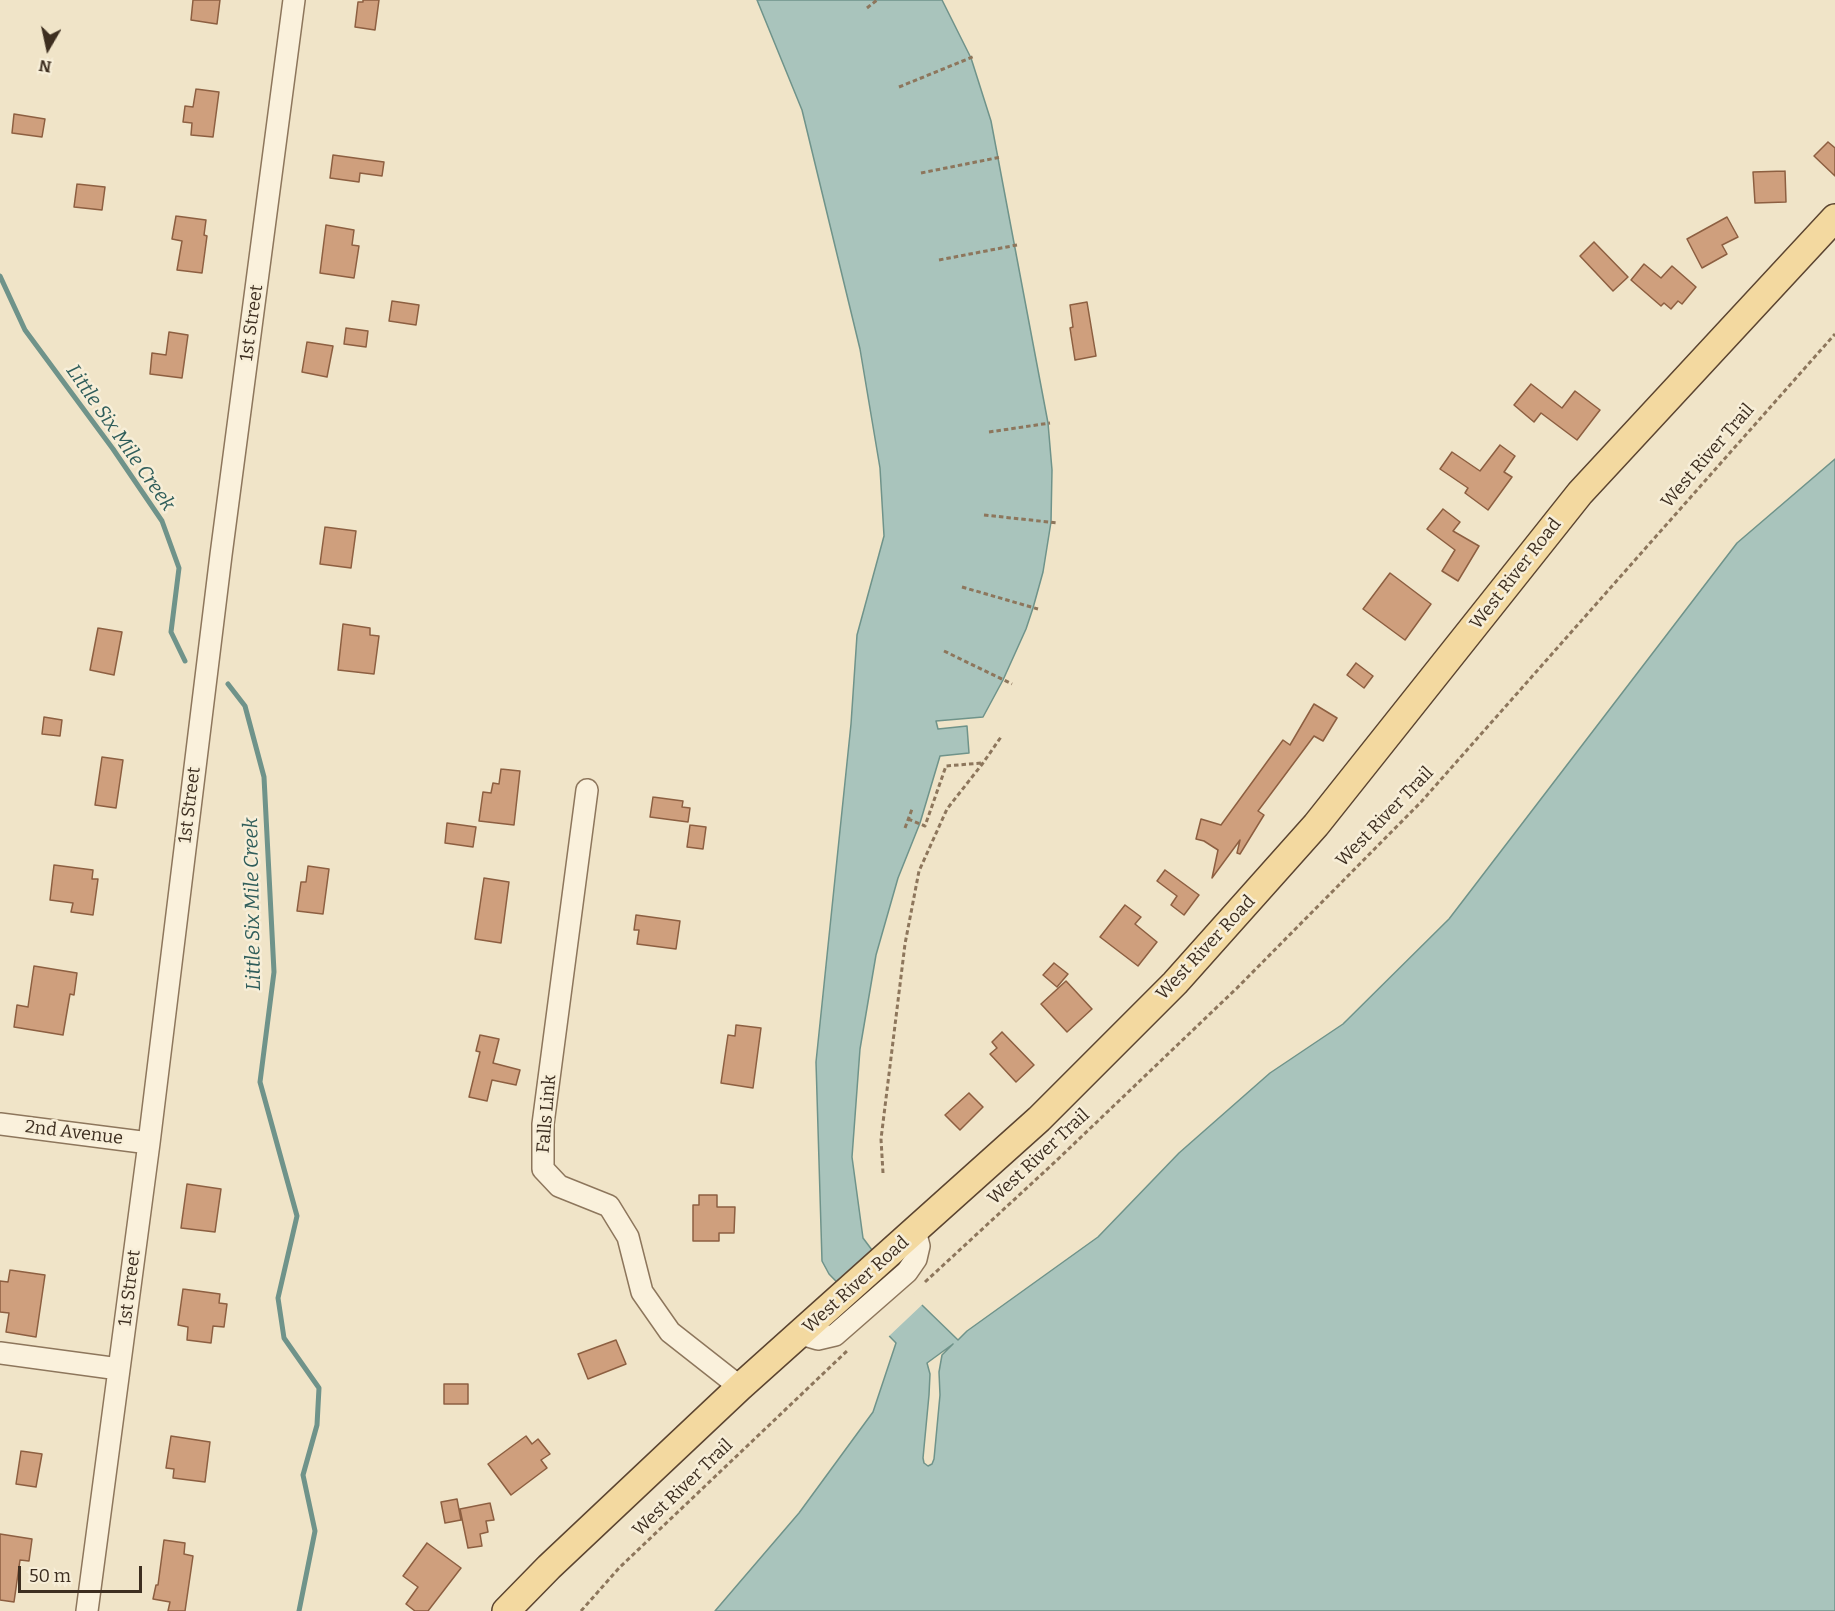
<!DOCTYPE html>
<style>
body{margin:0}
#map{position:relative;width:1835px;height:1611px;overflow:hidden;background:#f0e4c8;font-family:Bitter,serif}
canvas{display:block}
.north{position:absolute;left:18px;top:18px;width:60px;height:60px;-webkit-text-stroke:4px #f7eed8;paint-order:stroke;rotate:189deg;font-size:16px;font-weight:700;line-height:24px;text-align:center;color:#3d2e20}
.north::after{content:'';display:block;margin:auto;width:21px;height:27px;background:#3d2e20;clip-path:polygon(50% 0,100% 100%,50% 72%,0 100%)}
.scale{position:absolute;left:18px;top:1566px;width:124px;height:27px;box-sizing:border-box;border:3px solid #3d2e20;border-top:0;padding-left:8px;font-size:18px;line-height:21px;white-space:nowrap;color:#3d2e20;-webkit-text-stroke:4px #f7eed8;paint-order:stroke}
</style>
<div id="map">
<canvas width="1835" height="1611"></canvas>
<div class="north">N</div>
<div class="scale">50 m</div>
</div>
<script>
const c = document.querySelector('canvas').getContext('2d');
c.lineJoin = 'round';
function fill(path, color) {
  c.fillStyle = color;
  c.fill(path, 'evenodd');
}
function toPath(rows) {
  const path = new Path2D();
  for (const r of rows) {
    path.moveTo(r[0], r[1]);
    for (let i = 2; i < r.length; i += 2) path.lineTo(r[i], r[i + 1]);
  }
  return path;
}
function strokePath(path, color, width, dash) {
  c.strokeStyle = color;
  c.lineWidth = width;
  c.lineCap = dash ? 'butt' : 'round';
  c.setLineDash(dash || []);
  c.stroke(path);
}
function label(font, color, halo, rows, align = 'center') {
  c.font = font + ' Bitter,serif';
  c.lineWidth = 5;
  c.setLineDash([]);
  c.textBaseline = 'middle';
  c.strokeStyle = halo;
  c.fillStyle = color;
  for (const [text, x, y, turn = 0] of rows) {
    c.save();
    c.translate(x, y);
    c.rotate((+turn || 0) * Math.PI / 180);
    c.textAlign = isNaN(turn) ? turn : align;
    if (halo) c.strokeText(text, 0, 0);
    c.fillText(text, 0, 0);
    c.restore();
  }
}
const water = toPath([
 [757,0,942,0,971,58,991,121,1048,423,1052,470,1051,522,1043,572,1033,608,1026,629,1003,680,983,717,936,721,938,729,967,726,969,753,940,756,920,823,898,878,876,955,860,1049,852,1157,863,1238,890,1274,958,1340,967,1331,1098,1237,1179,1153,1270,1073,1343,1024,1449,919,1737,543,1835,459,1835,1611,715,1611,799,1513,873,1412,896,1343,829,1274,822,1261,816,1062,851,724,857,635,884,536,880,468,860,349,802,110,757,0],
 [953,1344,942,1355,939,1372,940,1395,934,1459,932,1464,928,1466,924,1463,923,1458,929,1395,930,1374,927,1363,953,1344]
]);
fill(water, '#a9c4bc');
strokePath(water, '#6f938a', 1.5);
fill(toPath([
 [875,1249,892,1272,924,1303,887,1338,835,1285]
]), '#f0e4c8');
strokePath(toPath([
 [0,276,25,330,113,449,162,521,179,568,171,632,185,661],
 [228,684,245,706,264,777,274,972,260,1082,297,1216,278,1298,284,1338,319,1388,317,1425,303,1475,315,1531,299,1611]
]), '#6f938a', 5);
const building = toPath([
 [193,0,220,0,217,24,191,20,193,0],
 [363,0,379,0,375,30,355,27,358,2,363,2,363,0],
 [196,89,219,92,213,137,191,135,192,123,183,122,185,106,193,107,196,89],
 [14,114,45,119,42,137,12,133,14,114],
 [1828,142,1835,148,1835,176,1814,156,1828,142],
 [333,155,384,162,382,176,360,173,359,182,330,178,333,155],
 [1785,171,1786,202,1755,203,1753,172,1785,171],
 [77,184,105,187,102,210,74,207,77,184],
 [176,216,206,220,204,235,207,236,202,273,177,270,182,241,172,239,176,216],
 [1727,217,1738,237,1722,245,1727,254,1702,268,1687,239,1727,217],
 [326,225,354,230,352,245,359,246,354,278,320,273,326,225],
 [1594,242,1628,277,1613,291,1580,256,1594,242],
 [1644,264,1661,278,1672,266,1696,287,1682,304,1678,301,1671,309,1664,303,1661,306,1631,280,1644,264],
 [392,301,419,305,416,325,389,321,392,301],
 [1087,302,1096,356,1075,360,1070,328,1073,327,1070,305,1087,302],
 [346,328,368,331,366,347,344,344,346,328],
 [169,332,188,335,182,378,150,374,152,353,166,355,169,332],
 [307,342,333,346,327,377,302,372,307,342],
 [1531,384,1562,408,1575,391,1600,410,1577,440,1541,413,1534,422,1514,405,1531,384],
 [1500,445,1515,456,1504,472,1512,477,1488,510,1465,493,1468,488,1440,469,1452,452,1480,471,1500,445],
 [1443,509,1460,522,1453,531,1479,546,1458,581,1442,571,1455,550,1427,529,1443,509],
 [325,527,356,531,351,568,320,564,325,527],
 [1390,573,1431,604,1405,640,1363,609,1390,573],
 [343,624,370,628,370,635,379,636,374,674,338,670,343,624],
 [98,628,122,632,114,675,90,670,98,628],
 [1356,663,1373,676,1364,688,1347,675,1356,663],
 [1314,704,1337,718,1323,741,1314,736,1258,811,1264,815,1240,854,1237,853,1240,840,1212,878,1218,850,1204,841,1196,839,1201,819,1221,825,1283,740,1290,745,1314,704],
 [44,717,62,720,60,736,42,734,44,717],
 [102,757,123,760,116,808,95,805,102,757],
 [501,769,520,771,514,825,479,821,483,792,491,793,493,783,499,784,501,769],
 [653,797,683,801,682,807,690,808,688,822,650,817,653,797],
 [447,823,476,827,473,847,445,843,447,823],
 [690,825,706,827,703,849,687,847,690,825],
 [54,865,93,870,92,879,98,879,93,915,71,912,73,903,50,900,54,865],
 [308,866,329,869,323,914,297,911,301,882,306,882,308,866],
 [1165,870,1199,895,1184,915,1171,905,1177,896,1157,881,1165,870],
 [484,878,509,882,501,943,475,939,484,878],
 [1125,905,1141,917,1135,924,1157,942,1138,966,1100,937,1125,905],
 [636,915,680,921,676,949,637,944,639,930,634,930,636,915],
 [1054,963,1068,974,1057,987,1043,975,1054,963],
 [34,966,77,973,74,995,70,994,63,1035,14,1027,17,1005,28,1007,34,966],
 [1066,981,1092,1009,1067,1032,1041,1004,1066,981],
 [736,1025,761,1028,753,1088,721,1083,728,1035,735,1036,736,1025],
 [1002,1032,1034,1065,1016,1082,990,1054,997,1048,992,1042,1002,1032],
 [480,1035,499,1039,493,1063,520,1070,516,1085,492,1080,487,1101,469,1097,480,1052,476,1051,480,1035],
 [969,1093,983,1107,960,1130,945,1115,969,1093],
 [187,1184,221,1189,215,1232,181,1228,187,1184],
 [699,1195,717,1195,717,1207,735,1207,734,1233,719,1233,719,1241,693,1241,693,1205,699,1205,699,1195],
 [10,1270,45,1275,36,1337,6,1332,9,1313,0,1312,0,1281,8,1282,10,1270],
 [183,1289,220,1294,219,1303,227,1304,224,1327,213,1326,211,1343,187,1340,188,1327,178,1325,183,1289],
 [616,1340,626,1364,588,1379,578,1354,616,1340],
 [444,1384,468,1384,468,1404,444,1404,444,1384],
 [171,1436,210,1442,205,1482,173,1478,174,1469,166,1468,171,1436],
 [526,1436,532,1444,538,1439,550,1454,541,1460,547,1468,511,1495,488,1464,526,1436],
 [21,1451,42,1454,36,1487,16,1484,21,1451],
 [457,1499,461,1520,445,1523,441,1502,457,1499],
 [490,1503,494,1520,486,1521,488,1532,480,1534,482,1546,468,1548,460,1509,490,1503],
 [0,1534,32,1539,29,1561,20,1560,14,1602,0,1600,0,1534],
 [164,1540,185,1543,184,1554,193,1556,185,1611,168,1611,170,1602,153,1599,156,1585,158,1585,164,1540],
 [427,1543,461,1568,428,1611,415,1611,406,1604,418,1587,403,1576,427,1543]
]);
fill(building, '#cf9f7d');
strokePath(building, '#8d5f41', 1.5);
const minor = toPath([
 [587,790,543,1124,543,1169,559,1186,609,1206,628,1237,642,1292,670,1332,740,1387],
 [0,1124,149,1143],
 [801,1334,818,1339,835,1335,907,1272,916,1259,919,1246,915,1231],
 [0,1353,119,1369],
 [87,1611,149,1143,221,555,294,0]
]);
const major = toPath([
 [506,1611,549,1567,740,1387,1039,1119,1175,983,1316,825,1580,493,1835,218]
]);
strokePath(minor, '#8d765c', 24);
strokePath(major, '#5b4430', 30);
strokePath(toPath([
 [867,8,877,0],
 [899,87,975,56],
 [921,173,1001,157],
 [939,260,1017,245],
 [989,432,1050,423],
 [984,515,1058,523],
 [962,587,1038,609],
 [944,651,1012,684],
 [908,819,925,826,946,766,982,763],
 [905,828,912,809],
 [883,1173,881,1139,905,944,919,871,947,809,983,763,1001,737],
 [925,1282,1056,1161,1237,988,1421,802,1835,334],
 [581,1611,619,1568,848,1350]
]), '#8d765c', 3, [4.5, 3]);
strokePath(minor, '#faf1dc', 21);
strokePath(major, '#f3d9a0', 27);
label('18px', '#3d2e20', '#f7eed8', [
 ["1st Street",252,323,-82],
 ["West River Trail",1708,456,-49],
 ["West River Road",1516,574,-52],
 ["1st Street",190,805,-83],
 ["West River Trail",1385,817,-46],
 ["West River Road",1206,948,-47],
 ["Falls Link",547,1114,-85],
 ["2nd Avenue",74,1133,7],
 ["West River Trail",1039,1157,-43],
 ["West River Road",856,1285,-42],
 ["1st Street",130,1288,-83],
 ["West River Trail",683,1488,-44]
]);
label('italic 20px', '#2f5d5a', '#f7eed8', [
 ["Little Six Mile Creek",120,438,55],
 ["Little Six Mile Creek",253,904,-91]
]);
</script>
